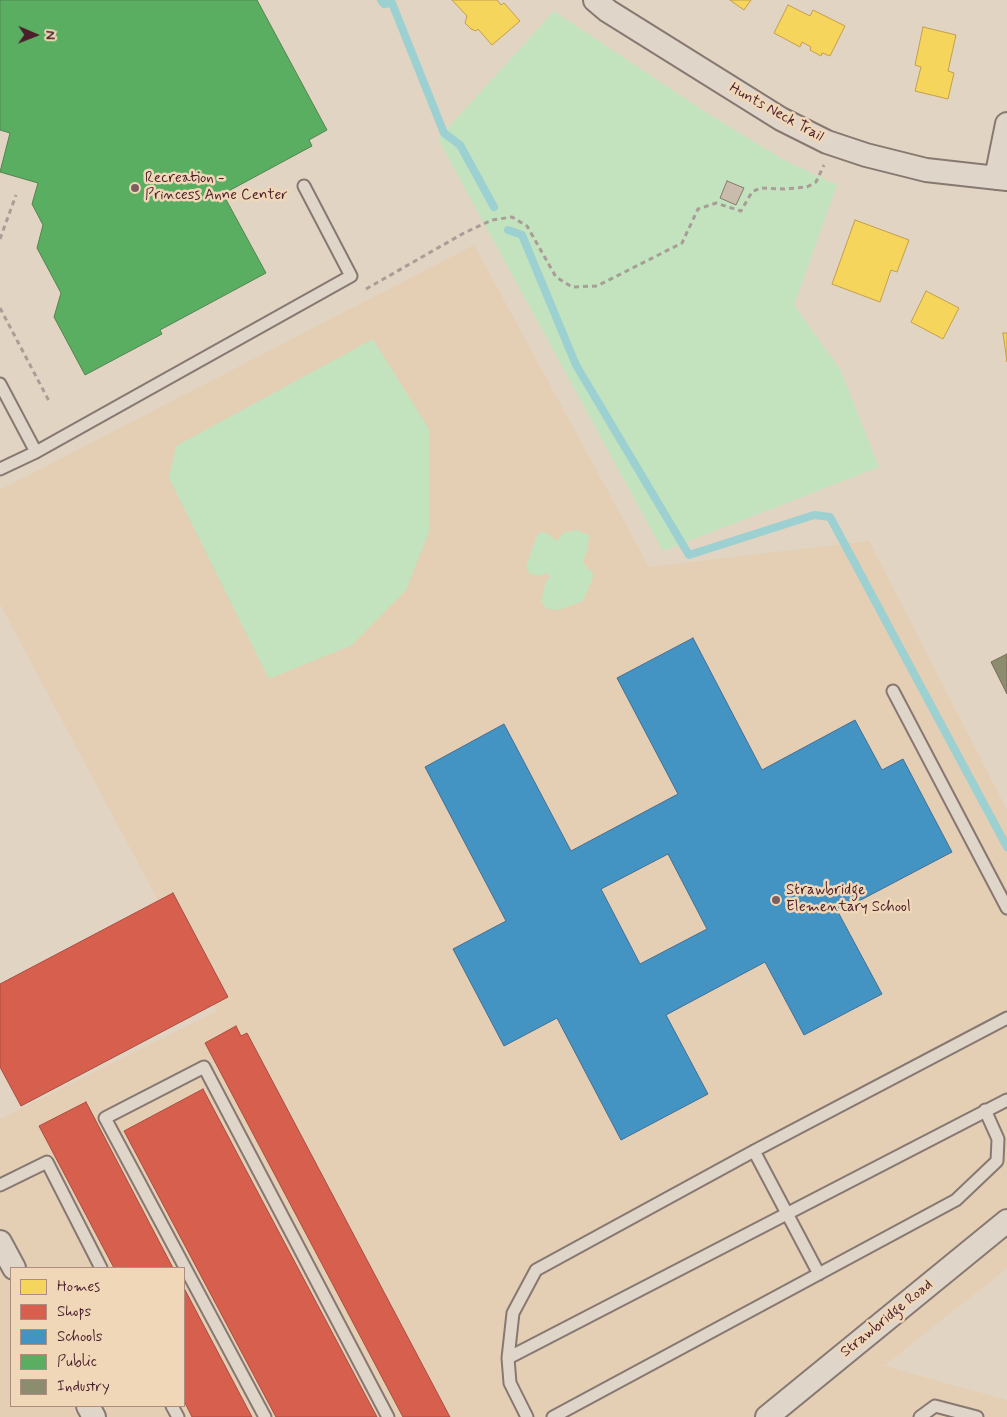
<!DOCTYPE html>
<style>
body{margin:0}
#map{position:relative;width:1007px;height:1417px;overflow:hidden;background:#e2d4c2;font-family:Mynerve,sans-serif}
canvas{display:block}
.legend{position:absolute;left:10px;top:1267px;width:175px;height:140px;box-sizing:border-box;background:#f0d7b8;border:1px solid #ae8d80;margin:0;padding:6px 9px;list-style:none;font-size:15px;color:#4a1f2b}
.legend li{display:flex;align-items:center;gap:10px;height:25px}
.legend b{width:25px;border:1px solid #ae8d80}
.north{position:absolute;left:10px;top:10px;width:50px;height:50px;-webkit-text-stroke:4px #f0d7b8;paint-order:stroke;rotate:91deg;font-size:14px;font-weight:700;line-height:20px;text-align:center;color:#4a1f2b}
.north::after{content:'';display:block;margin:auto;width:18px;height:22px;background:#4a1f2b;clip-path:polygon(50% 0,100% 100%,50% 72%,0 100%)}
</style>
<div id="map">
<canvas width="1007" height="1417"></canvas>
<ul class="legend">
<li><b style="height:14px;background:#f6d55c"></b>Homes</li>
<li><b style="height:14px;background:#d6604d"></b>Shops</li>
<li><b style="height:14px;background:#4393c3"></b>Schools</li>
<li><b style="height:14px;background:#5aae61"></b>Public</li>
<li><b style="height:14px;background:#8c8c6e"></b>Industry</li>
</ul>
<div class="north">N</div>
</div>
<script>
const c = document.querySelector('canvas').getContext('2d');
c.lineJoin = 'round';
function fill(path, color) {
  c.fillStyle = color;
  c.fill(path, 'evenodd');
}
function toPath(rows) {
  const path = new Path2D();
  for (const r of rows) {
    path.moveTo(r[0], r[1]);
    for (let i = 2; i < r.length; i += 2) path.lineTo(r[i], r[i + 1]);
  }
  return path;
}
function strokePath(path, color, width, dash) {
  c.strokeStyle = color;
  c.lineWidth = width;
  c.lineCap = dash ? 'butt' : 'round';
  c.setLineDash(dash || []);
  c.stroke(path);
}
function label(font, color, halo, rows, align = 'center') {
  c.font = font + ' Mynerve,sans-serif';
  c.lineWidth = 5;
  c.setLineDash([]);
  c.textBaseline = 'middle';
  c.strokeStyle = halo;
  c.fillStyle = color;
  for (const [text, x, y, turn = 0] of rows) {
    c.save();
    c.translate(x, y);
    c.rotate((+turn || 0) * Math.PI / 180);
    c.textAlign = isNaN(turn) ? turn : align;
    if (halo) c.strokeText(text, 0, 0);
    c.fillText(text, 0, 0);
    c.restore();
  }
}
fill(toPath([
 [474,245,649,567,869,541,1007,810,1007,1268,884,1366,1007,1400,1007,1417,0,1417,0,1119,217,1011,0,604,0,490],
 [11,1268,184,1268,184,1406,11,1406]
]), '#e4ceb4');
fill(toPath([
 [554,11,704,111,784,160,837,185,794,305,840,369,879,467,663,551,438,139],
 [373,339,429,429,429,532,406,590,352,645,269,679,169,478,176,446],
 [576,530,589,535,588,548,583,562,594,575,583,601,559,610,547,609,541,601,546,581,550,578,547,573,539,576,529,573,526,567,537,535,542,532,548,534,557,541,563,533]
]), '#c3e3bf');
const homes = toPath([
 [452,0,497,0,501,5,504,3,520,21,492,45,478,29,476,31,471,29,465,23,467,16,452,0],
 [730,0,751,0,744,10,730,0],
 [788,5,810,16,813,10,845,26,830,56,822,53,821,56,810,50,811,47,802,42,800,47,774,33,788,5],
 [923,27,956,35,948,71,954,73,948,99,915,91,921,67,915,65,923,27],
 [855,220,909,240,897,272,891,270,880,302,832,284,855,220],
 [926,291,959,308,943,339,911,322,926,291],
 [1003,333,1007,333,1007,362,1003,333]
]);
fill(homes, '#f6d55c');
strokePath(homes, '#c29e4d', 1);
const shops = toPath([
 [173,893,228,997,21,1106,0,1067,0,984,173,893],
 [236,1026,241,1036,247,1033,450,1417,403,1417,205,1043,236,1026],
 [203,1089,377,1417,276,1417,124,1131,203,1089],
 [86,1102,173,1268,114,1268,39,1126,86,1102],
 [184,1288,252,1417,192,1417,184,1401,184,1288]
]);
fill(shops, '#d6604d');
strokePath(shops, '#ac4c43', 1);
const schools = toPath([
 [693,638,762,770,855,720,882,770,903,759,952,852,838,912,882,994,804,1035,765,962,666,1015,708,1094,621,1140,557,1018,504,1046,453,949,506,921,425,767,504,724,571,851,678,794,617,678,693,638],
 [668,854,707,929,640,964,601,889,668,854]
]);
fill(schools, '#4393c3');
strokePath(schools, '#457095', 1);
const public = toPath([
 [0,0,257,0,327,130,309,140,312,146,223,194,266,273,160,330,162,334,85,375,54,317,61,293,37,248,43,225,32,204,38,183,0,172,10,133,0,130,0,0]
]);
fill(public, '#5aae61');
strokePath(public, '#558351', 1);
const industry = toPath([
 [1007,654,1007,694,991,662,1007,654]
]);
fill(industry, '#8c8c6e');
strokePath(industry, '#786b5a', 1);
strokePath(toPath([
 [381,0,384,4,392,3,444,133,460,145,494,207],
 [508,230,522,235,576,365,689,555,814,515,830,517,1007,847]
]), '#9cd0d1', 8);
const building = toPath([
 [727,181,744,188,736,205,720,198,727,181]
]);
fill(building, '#c9bcad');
strokePath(building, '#877872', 1);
const lane = toPath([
 [0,384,36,452],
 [0,469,36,452,351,276,304,186],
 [893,691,1007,908],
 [754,1151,819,1274],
 [0,1185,47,1162,101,1268],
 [508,1358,1007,1100],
 [172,1406,178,1417],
 [265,1417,105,1118,204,1067,388,1417],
 [527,1417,510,1383,508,1358,513,1313,536,1270,754,1151,1007,1018],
 [553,1417,956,1200,997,1161,998,1139,985,1110],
 [920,1417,935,1406,977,1417]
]);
const street = toPath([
 [595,0,608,11,781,119,827,142,866,155,926,170,1007,179],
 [996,178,1007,124],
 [0,1242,14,1268],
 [88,1406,94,1417],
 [767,1417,1007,1221]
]);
strokePath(lane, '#877872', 15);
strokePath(street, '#877872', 26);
strokePath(toPath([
 [0,239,16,195],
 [366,289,464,233,492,220,512,217,527,226,556,277,572,287,597,286,682,243,698,209,716,203,741,211,752,192,760,188,784,189,807,187,816,182,824,165],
 [0,308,49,401]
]), '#a99d97', 3, [5, 4]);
strokePath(lane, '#dfd5c9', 11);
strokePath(street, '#dfd5c9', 22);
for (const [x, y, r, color] of [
 [135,188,5,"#7f5e60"],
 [776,900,5,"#7f5e60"]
]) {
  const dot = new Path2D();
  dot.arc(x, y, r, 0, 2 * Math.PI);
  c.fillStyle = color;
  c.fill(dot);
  strokePath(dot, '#f0d7b8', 2);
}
label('15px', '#4a1f2b', '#f0d7b8', [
 ["Hunts Neck Trail",776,113,29],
 ["Strawbridge Road",887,1319,-39]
]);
label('15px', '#4a1f2b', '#f0d7b8', [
 ["Recreation -",145,179],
 ["Princess Anne Center",145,196],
 ["Strawbridge",786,891],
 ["Elementary School",786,908]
], 'left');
</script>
